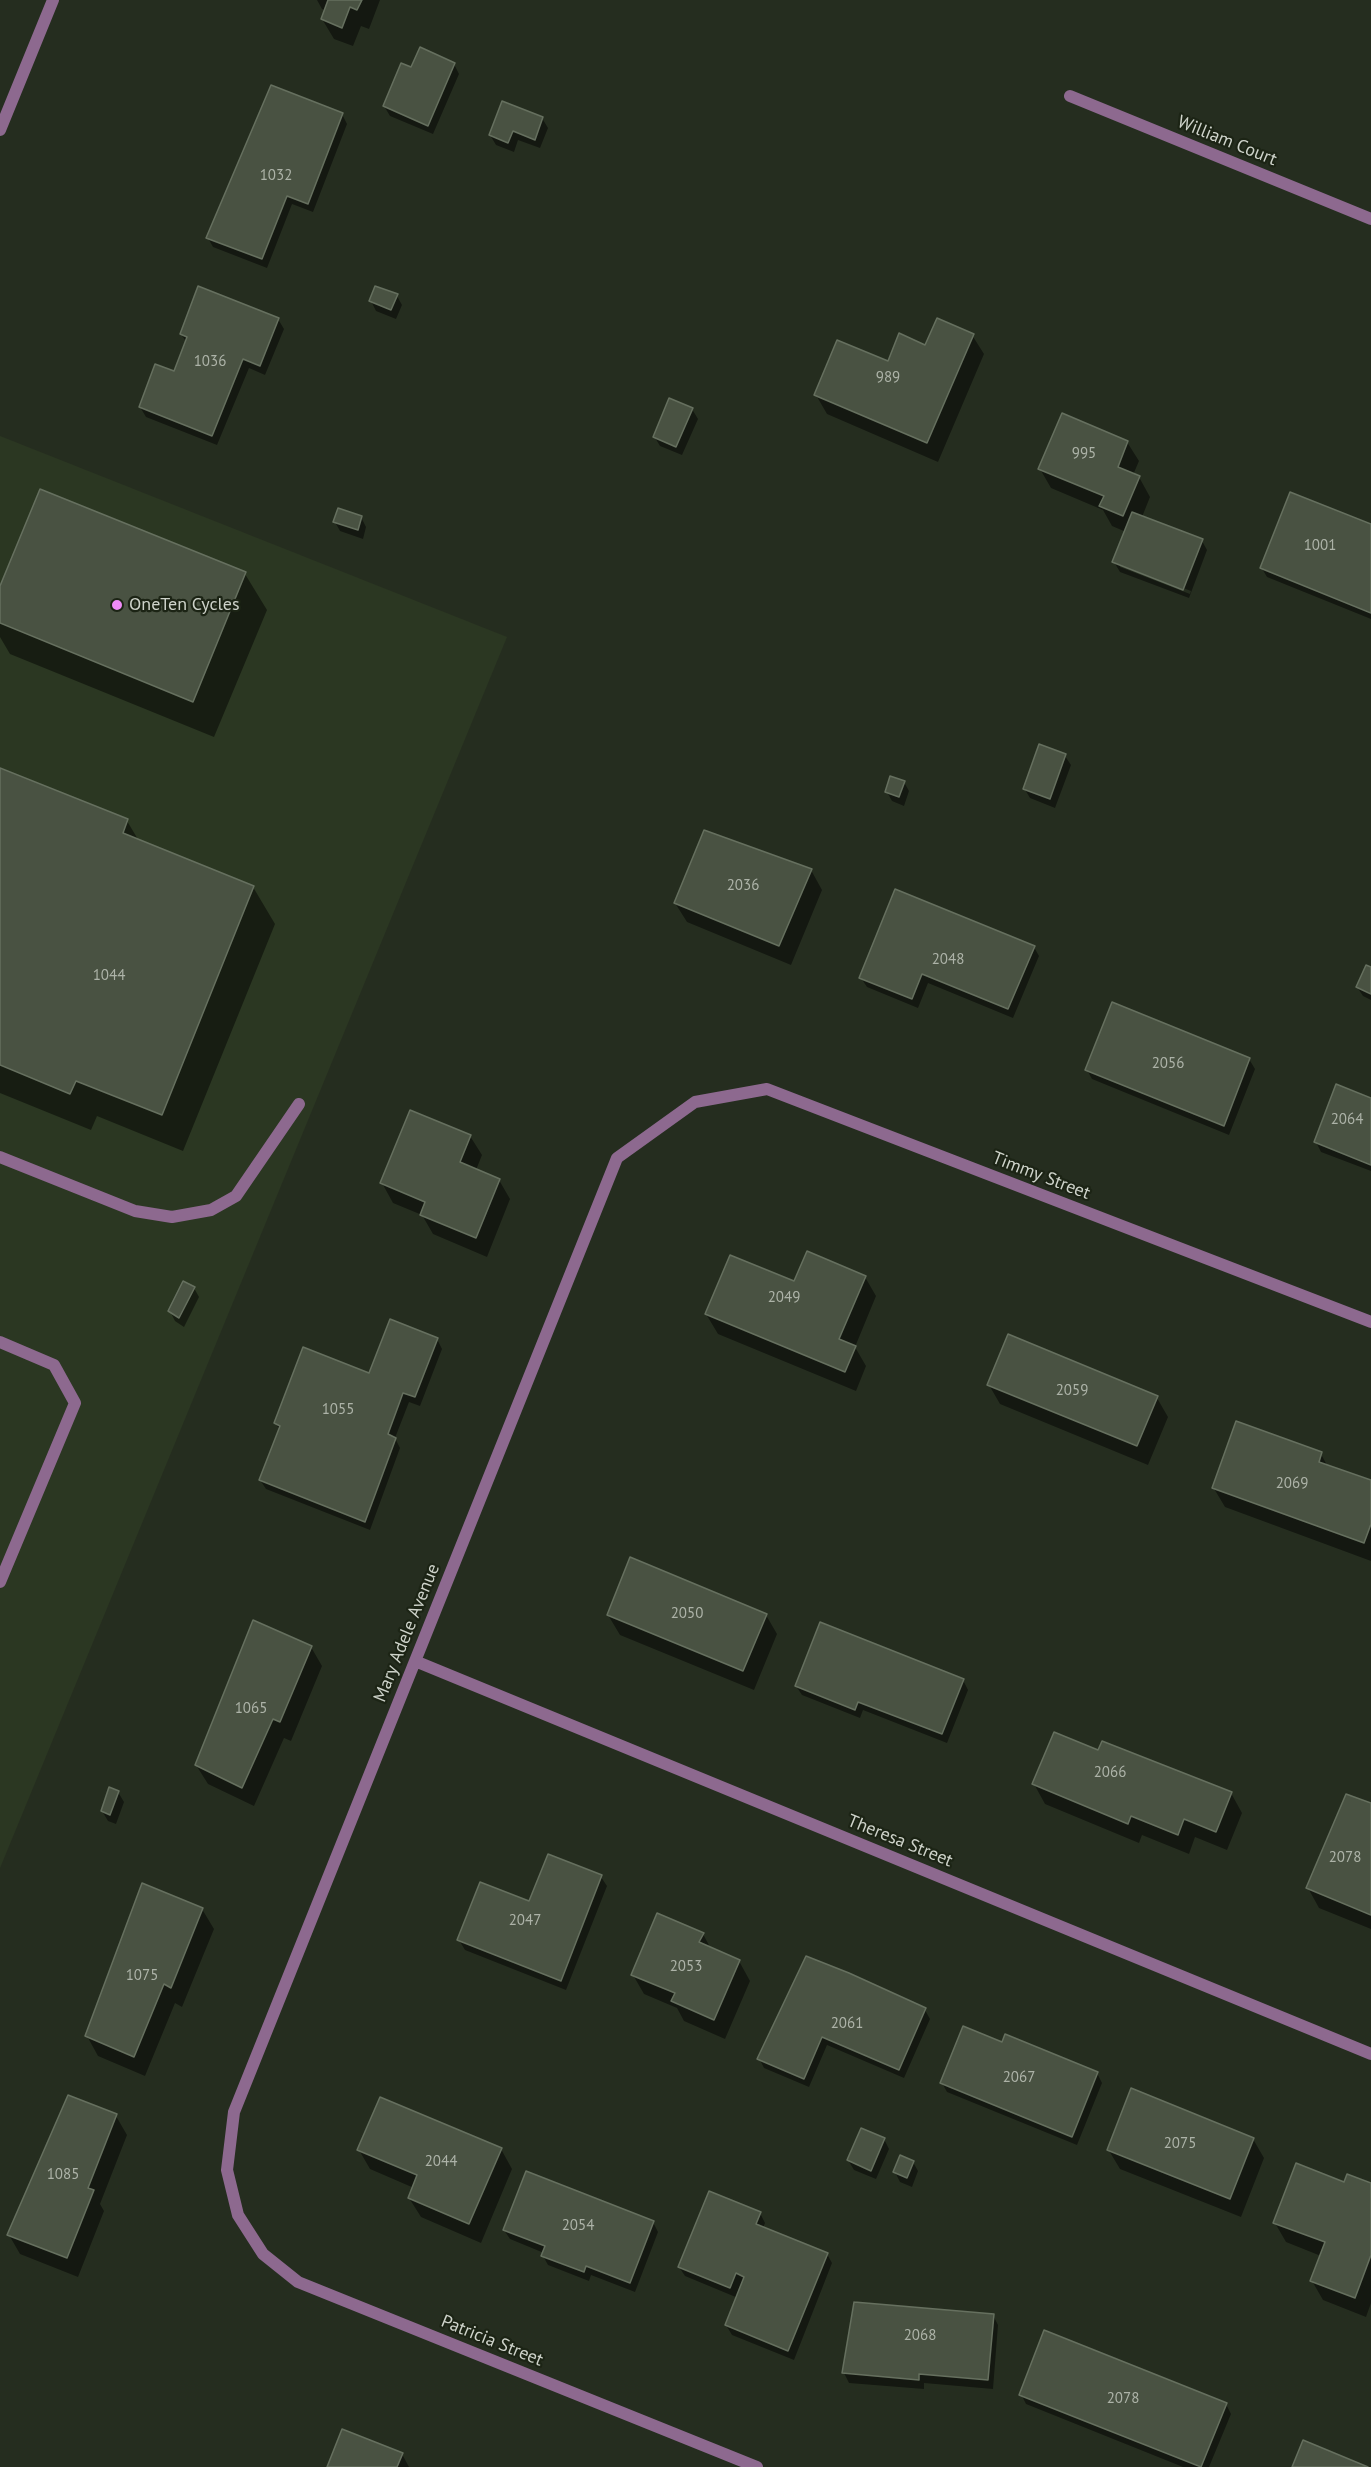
<!DOCTYPE html>
<style>
body{margin:0}
canvas{display:block;background:#252d1f}
</style>
<canvas width="1371" height="2467"></canvas>
<script>
const c = document.querySelector('canvas').getContext('2d');
c.lineJoin = 'round';
function fill(path, color) {
  c.fillStyle = color;
  c.fill(path, 'evenodd');
}
function toPath(rows) {
  const path = new Path2D();
  for (const r of rows) {
    path.moveTo(r[0], r[1]);
    for (let i = 2; i < r.length; i += 2) path.lineTo(r[i], r[i + 1]);
  }
  return path;
}
function strokePath(path, color, width, dash) {
  c.strokeStyle = color;
  c.lineWidth = width;
  c.lineCap = dash ? 'butt' : 'round';
  c.setLineDash(dash || []);
  c.stroke(path);
}
function label(font, color, halo, rows, align = 'center') {
  c.font = font + ' "PT Sans",sans-serif';
  c.lineWidth = 4.5;
  c.setLineDash([]);
  c.textBaseline = 'middle';
  c.strokeStyle = halo;
  c.fillStyle = color;
  for (const [text, x, y, turn = 0] of rows) {
    c.save();
    c.translate(x, y);
    c.rotate((+turn || 0) * Math.PI / 180);
    c.textAlign = isNaN(turn) ? turn : align;
    if (halo) c.strokeText(text, 0, 0);
    c.fillText(text, 0, 0);
    c.restore();
  }
}
fill(toPath([
 [0,436,507,637,0,1868]
]), '#2b3722');
fill(toPath([
 [317,0,380,0,369,29,361,26,353,46,334,39,322,19,326,11,322,9],
 [454,64,459,74,433,134,390,116,384,106,412,69],
 [342,114,347,124,313,212,292,204,267,268,213,247,208,238],
 [542,118,548,128,540,148,518,140,514,152,496,145,490,135],
 [397,296,402,305,396,319,376,311,371,301],
 [278,319,284,329,265,375,249,368,217,445,146,417,140,407,175,373,187,343,181,334],
 [972,335,984,354,938,462,827,414,816,395,926,347],
 [692,409,698,419,682,455,660,446,654,436],
 [1127,442,1139,461,1133,475,1139,477,1150,497,1142,517,1202,541,1207,550,1189,598,1120,572,1114,562,1126,532,1112,526,1103,510,1051,488,1040,469],
 [1120,564,1191,591,1190,594,1120,567],
 [41,490,245,574,267,610,214,737,10,654,0,637,0,590],
 [361,517,366,527,363,539,340,531,335,522],
 [1371,526,1371,619,1267,577,1261,567],
 [1040,746,1065,756,1071,765,1055,808,1030,798,1024,788],
 [0,769,127,821,139,841,253,887,275,924,183,1151,97,1116,91,1130,0,1093],
 [904,782,909,791,904,806,892,801,887,792],
 [811,870,822,890,791,965,687,922,675,903],
 [1034,947,1039,956,1013,1018,928,983,918,1008,867,987,861,978],
 [1371,969,1371,1000,1363,996,1357,987],
 [1249,1059,1255,1069,1229,1135,1092,1079,1087,1070],
 [1371,1100,1371,1171,1321,1152,1316,1142],
 [470,1136,482,1155,476,1170,499,1180,510,1199,487,1257,433,1234,422,1215,393,1203,382,1183],
 [865,1277,876,1296,855,1347,866,1366,856,1391,718,1334,706,1314,795,1283],
 [194,1288,199,1297,184,1327,175,1321,170,1311],
 [437,1339,442,1349,420,1406,409,1402,395,1438,400,1448,370,1530,266,1489,260,1480,280,1430,275,1423],
 [989,1385,1157,1398,1168,1417,1148,1465,1000,1404],
 [1321,1454,1328,1467,1371,1482,1371,1561,1225,1507,1213,1487],
 [608,1615,766,1615,777,1634,754,1690,620,1635],
 [311,1647,322,1666,291,1741,284,1738,254,1806,208,1784,196,1765],
 [963,1680,968,1690,947,1743,863,1710,860,1718,802,1695,796,1686],
 [1099,1752,1231,1793,1242,1813,1227,1850,1195,1837,1189,1854,1142,1835,1139,1843,1045,1804,1034,1784],
 [118,1792,124,1802,116,1824,108,1821,102,1811],
 [1371,1804,1371,1929,1319,1908,1308,1888],
 [601,1877,607,1886,566,1990,465,1950,459,1940,530,1903],
 [202,1909,214,1929,182,2007,175,2003,145,2076,98,2056,87,2036],
 [703,1934,711,1949,739,1961,750,1981,725,2039,684,2021,677,2008,644,1994,633,1975],
 [806,1958,925,2010,930,2019,904,2078,827,2045,809,2087,764,2068,759,2058],
 [1003,2044,1097,2073,1102,2083,1077,2145,947,2092,942,2083],
 [116,2116,127,2135,100,2204,104,2211,78,2277,20,2254,9,2235],
 [884,2139,889,2149,876,2179,854,2170,848,2160],
 [1253,2139,1264,2158,1241,2217,1120,2169,1108,2149],
 [501,2149,512,2169,481,2243,421,2217,409,2198,414,2188,370,2169,359,2150],
 [913,2162,918,2171,912,2187,900,2182,895,2172],
 [1344,2184,1371,2185,1371,2303,1366,2317,1323,2300,1312,2281,1321,2256,1286,2242,1275,2223],
 [760,2213,765,2223,763,2228,827,2254,832,2263,794,2360,732,2335,726,2325,738,2298,685,2276,679,2267],
 [653,2222,658,2232,635,2292,591,2275,589,2281,548,2265,543,2256,544,2253,510,2239,504,2230],
 [993,2315,998,2325,993,2389,924,2383,924,2389,849,2383,844,2373],
 [1021,2394,1226,2404,1231,2414,1209,2467,1183,2467,1026,2404],
 [402,2454,409,2467,328,2467]
]), '#0007');
const building = toPath([
 [328,0,362,0,357,10,350,7,342,28,321,19,328,0],
 [420,47,455,63,428,126,383,106,401,63,411,67,420,47],
 [271,85,343,113,308,204,287,196,262,259,206,238,271,85],
 [502,101,543,117,535,140,513,131,508,143,489,135,502,101],
 [198,286,279,318,260,366,243,359,212,436,139,407,155,364,174,371,187,337,180,334,198,286],
 [375,286,398,294,391,310,369,301,375,286],
 [937,318,974,334,927,443,814,395,837,340,888,361,899,333,925,345,937,318],
 [669,398,693,408,676,447,653,437,669,398],
 [1062,413,1128,441,1118,467,1140,476,1123,516,1099,506,1104,496,1038,469,1062,413],
 [40,489,246,572,193,702,0,623,0,586,40,489],
 [1290,492,1371,524,1371,613,1260,568,1290,492],
 [338,508,362,516,358,530,333,522,338,508],
 [1132,512,1203,539,1183,590,1112,562,1132,512],
 [1039,744,1066,754,1050,799,1023,789,1039,744],
 [0,768,128,819,123,833,254,886,162,1115,76,1081,70,1094,0,1065,0,768],
 [890,776,905,781,899,797,885,792,890,776],
 [704,830,812,869,779,946,674,903,704,830],
 [895,889,1035,946,1008,1009,922,974,912,999,859,978,895,889],
 [1366,965,1371,967,1371,994,1356,987,1366,965],
 [1112,1002,1250,1058,1224,1126,1085,1070,1112,1002],
 [1336,1084,1371,1098,1371,1165,1314,1142,1336,1084],
 [410,1110,471,1135,460,1162,500,1179,476,1238,420,1215,425,1202,380,1183,410,1110],
 [807,1251,866,1276,839,1339,856,1346,845,1372,705,1314,730,1255,794,1281,807,1251],
 [183,1281,195,1287,179,1318,168,1311,183,1281],
 [390,1319,438,1338,415,1397,403,1393,388,1434,396,1438,365,1522,259,1480,280,1426,274,1423,303,1347,369,1373,390,1319],
 [1008,1334,1158,1396,1137,1446,987,1385,1008,1334],
 [1236,1421,1322,1452,1319,1462,1371,1480,1371,1524,1364,1543,1212,1488,1236,1421],
 [630,1557,767,1614,743,1671,607,1615,630,1557],
 [253,1620,312,1646,280,1722,273,1719,242,1788,195,1765,253,1620],
 [820,1622,964,1679,942,1734,858,1702,855,1710,795,1686,820,1622],
 [1054,1732,1098,1750,1102,1741,1232,1792,1216,1832,1184,1819,1178,1835,1131,1816,1128,1824,1032,1784,1054,1732],
 [109,1787,119,1791,110,1815,101,1811,109,1787],
 [1346,1794,1371,1803,1371,1915,1306,1888,1346,1794],
 [548,1854,602,1875,561,1981,457,1940,480,1882,529,1901,548,1854],
 [142,1883,203,1908,171,1988,164,1984,134,2057,85,2036,142,1883],
 [657,1913,704,1933,699,1942,740,1960,714,2020,671,2001,675,1993,631,1975,657,1913],
 [806,1956,849,1973,926,2008,899,2070,822,2037,804,2079,757,2059,806,1956],
 [963,2026,1002,2042,1005,2034,1098,2072,1072,2137,940,2083,963,2026],
 [1131,2088,1254,2138,1230,2199,1107,2150,1131,2088],
 [68,2095,117,2114,88,2188,94,2190,67,2258,7,2235,68,2095],
 [380,2097,502,2148,469,2224,408,2198,417,2175,357,2150,380,2097],
 [861,2128,885,2138,871,2171,847,2160,861,2128],
 [900,2155,914,2161,907,2178,893,2172,900,2155],
 [1296,2163,1344,2182,1347,2174,1371,2183,1371,2255,1355,2298,1310,2281,1325,2242,1273,2223,1296,2163],
 [526,2171,654,2221,630,2283,586,2266,584,2272,541,2256,545,2246,503,2230,526,2171],
 [709,2191,761,2212,756,2224,828,2253,788,2351,725,2325,744,2277,736,2273,730,2288,678,2267,709,2191],
 [854,2302,994,2314,988,2380,919,2374,919,2380,842,2373,854,2302],
 [1044,2330,1227,2403,1201,2467,1019,2395,1044,2330],
 [342,2429,403,2453,397,2467,327,2467,342,2429],
 [1303,2440,1368,2467,1292,2467,1303,2440]
]);
fill(building, '#495242');
strokePath(building, '#66705f', 1.5);
strokePath(toPath([
 [0,1157,135,1211,172,1217,211,1210,236,1196,299,1104],
 [0,1342,54,1365,75,1403,0,1582]
]), '#8d698f', 12);
strokePath(toPath([
 [1070,96,1371,219],
 [0,130,53,0],
 [415,1661,1371,2054],
 [757,2467,298,2282,263,2254,238,2215,227,2170,234,2112,617,1158,695,1102,767,1089,1371,1322]
]), '#8d698f', 12);
for (const [x, y, r, color] of [
 [117,605,6,"#ef8bf7"]
]) {
  const dot = new Path2D();
  dot.arc(x, y, r, 0, 2 * Math.PI);
  c.fillStyle = color;
  c.fill(dot);
  strokePath(dot, '#1c2415', 2);
}
label('15px', '#adb3a8', null, [
 ["1032",276,176],
 ["1036",210,362],
 ["989",888,378],
 ["995",1084,454],
 ["1001",1320,546],
 ["2036",743,886],
 ["2048",948,960],
 ["1044",109,976],
 ["2056",1168,1064],
 ["2064",1347,1120],
 ["2049",784,1298],
 ["2059",1072,1391],
 ["1055",338,1410],
 ["2069",1292,1484],
 ["2050",687,1614],
 ["1065",251,1709],
 ["2066",1110,1773],
 ["2078",1345,1858],
 ["2047",525,1921],
 ["2053",686,1967],
 ["1075",142,1976],
 ["2061",847,2024],
 ["2067",1019,2078],
 ["2075",1180,2144],
 ["2044",441,2162],
 ["1085",63,2175],
 ["2054",578,2226],
 ["2068",920,2336],
 ["2078",1123,2399]
]);
label('18px', '#ced3ca', '#1c2415', [
 ["William Court",1227,141,22],
 ["Timmy Street",1041,1176,21],
 ["Mary Adele Avenue",407,1633,-68],
 ["Theresa Street",900,1841,22],
 ["Patricia Street",492,2341,22]
]);
label('18px', '#ced3ca', '#1c2415', [
 ["OneTen Cycles",129,605]
], 'left');
</script>
